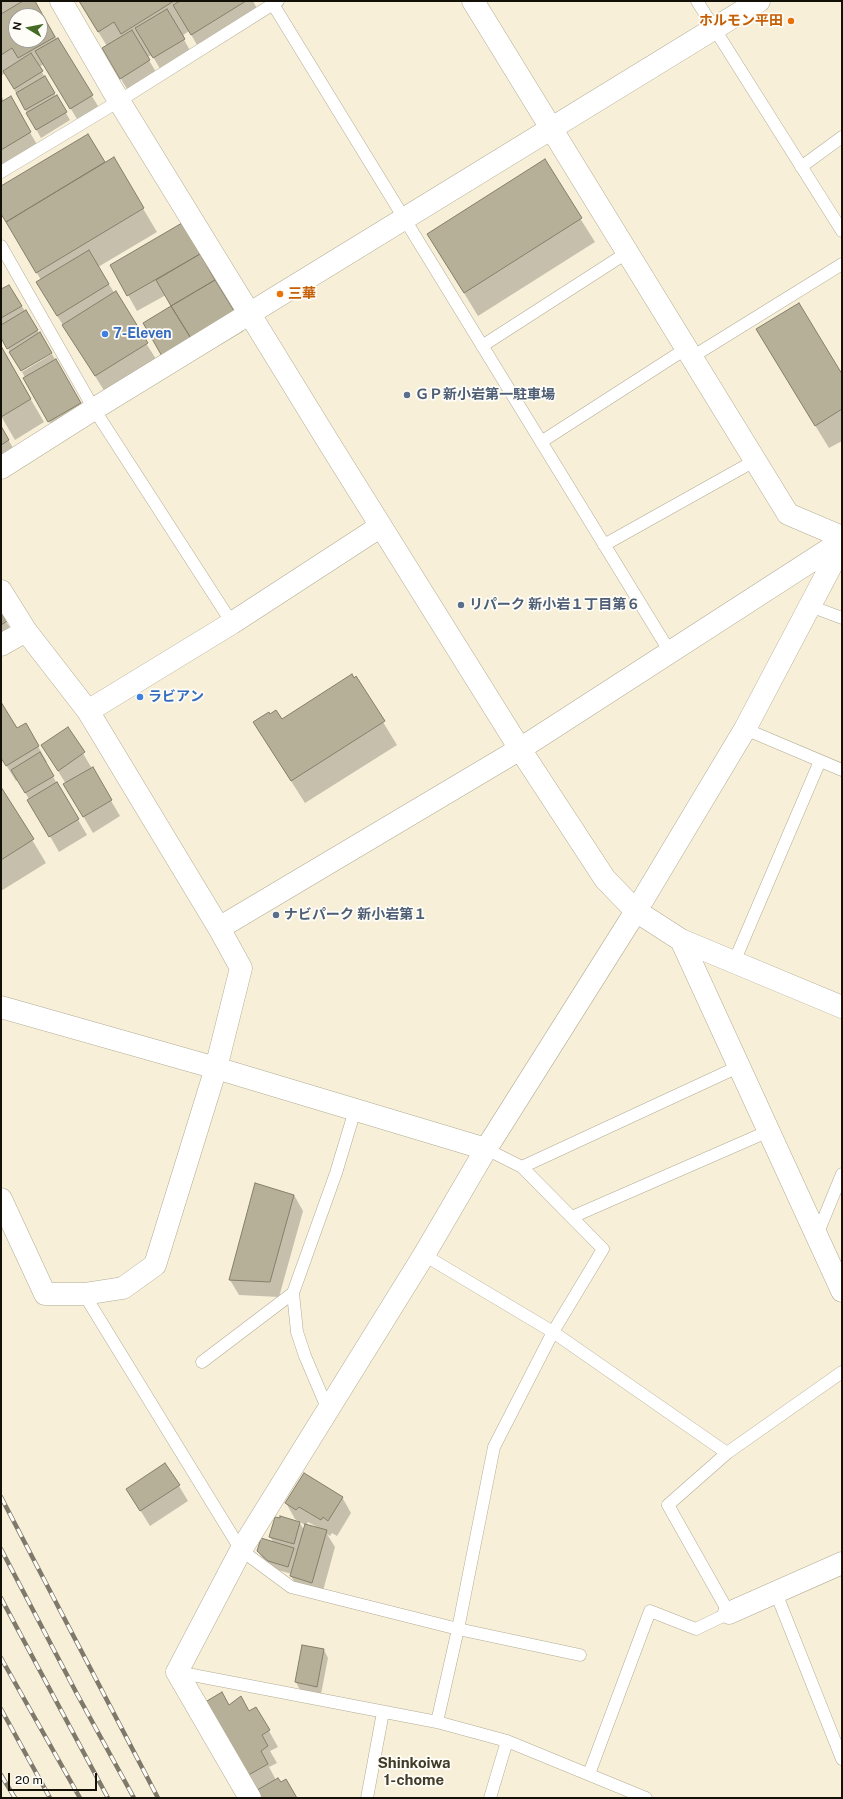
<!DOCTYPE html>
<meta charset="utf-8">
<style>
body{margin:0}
#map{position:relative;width:843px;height:1799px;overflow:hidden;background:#f7efd8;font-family:"Public Sans",sans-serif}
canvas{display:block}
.frame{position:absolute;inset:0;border:2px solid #131008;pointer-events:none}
.north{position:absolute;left:8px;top:8px;width:40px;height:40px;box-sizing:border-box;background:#fefdf8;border:1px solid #a09e98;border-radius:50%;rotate:280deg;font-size:11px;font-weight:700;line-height:16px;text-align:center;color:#131008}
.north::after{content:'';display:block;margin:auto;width:14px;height:18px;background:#446a23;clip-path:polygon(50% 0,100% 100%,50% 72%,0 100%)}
.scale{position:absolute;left:8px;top:1773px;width:89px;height:18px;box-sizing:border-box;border:2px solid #131008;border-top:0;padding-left:5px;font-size:12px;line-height:14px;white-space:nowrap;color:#131008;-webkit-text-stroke:3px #fefdf8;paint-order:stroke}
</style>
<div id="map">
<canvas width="843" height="1799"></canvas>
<div class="frame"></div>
<div class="north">N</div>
<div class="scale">20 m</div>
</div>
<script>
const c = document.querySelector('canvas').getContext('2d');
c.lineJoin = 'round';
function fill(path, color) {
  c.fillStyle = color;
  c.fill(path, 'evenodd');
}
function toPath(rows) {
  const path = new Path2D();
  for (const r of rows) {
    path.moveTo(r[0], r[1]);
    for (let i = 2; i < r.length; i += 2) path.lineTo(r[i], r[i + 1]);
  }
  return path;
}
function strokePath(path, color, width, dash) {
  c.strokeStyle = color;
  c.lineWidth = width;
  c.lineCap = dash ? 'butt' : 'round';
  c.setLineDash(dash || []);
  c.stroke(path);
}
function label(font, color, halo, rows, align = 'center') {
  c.font = font + ' "Public Sans","Noto Sans JP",sans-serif';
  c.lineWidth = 3.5;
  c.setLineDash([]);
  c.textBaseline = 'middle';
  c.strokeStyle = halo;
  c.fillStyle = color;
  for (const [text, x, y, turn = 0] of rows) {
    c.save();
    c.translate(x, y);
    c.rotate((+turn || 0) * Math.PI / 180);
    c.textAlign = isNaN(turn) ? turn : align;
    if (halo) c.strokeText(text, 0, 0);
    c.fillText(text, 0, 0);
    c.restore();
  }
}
fill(toPath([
 [1,1,34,1,101,111,80,124,44,64,39,67,70,120,41,138,5,73,1,76],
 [16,16,40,16,40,40,16,40],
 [79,1,253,1,260,14,200,50,189,31,182,36,193,56,163,74,152,55,147,57,159,77,130,94,112,64,107,46],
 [1,95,4,101,10,98,39,148,1,171],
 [88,135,105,163,113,158,157,232,98,267,156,359,105,392,46,298,41,280,1,213,1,187],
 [544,161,595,242,478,316,428,234],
 [182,225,244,331,173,373,173,306,166,295,137,311,111,265],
 [9,286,51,352,21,370,1,337,1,291],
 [1,348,44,422,15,440,1,416],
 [770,352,842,375,842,441,829,448],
 [52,354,89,419,58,437,22,372],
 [1,428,18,456,1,466],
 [1,614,16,637,1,647],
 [356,678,397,745,305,803,268,745,270,715,281,720],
 [1,704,16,729,25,724,47,762,45,763,87,835,59,852,18,780,16,781,1,757],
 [68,728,120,816,93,833,65,785,66,784,42,745],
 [1,788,46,863,1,891],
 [294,1195,303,1211,279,1297,239,1295,230,1280],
 [179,1486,188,1501,150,1526,137,1505],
 [342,1497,351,1513,337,1536,332,1533,330,1536,327,1534,335,1547,321,1598,300,1592,291,1576,292,1574,274,1569,263,1559,258,1551,274,1543,270,1537,300,1523,304,1530,305,1525,295,1519,286,1503],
 [308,1522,319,1528,306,1525],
 [324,1650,328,1658,321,1694,300,1690,296,1682],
 [203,1704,229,1706,249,1712,256,1708,278,1747,270,1751,277,1763,269,1767,276,1780,296,1798,256,1798]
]), '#0003');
const building = toPath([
 [23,1,35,1,55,37,18,58,12,48,1,55,1,14,23,1],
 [16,16,40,16,40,40,16,40,16,16],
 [79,1,174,1,121,34,114,22,98,32,79,1],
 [180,1,246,1,191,35,173,5,180,1],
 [167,9,185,39,153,58,135,28,167,9],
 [132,30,150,60,120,79,102,48,132,30],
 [58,38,93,95,70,109,35,51,58,38],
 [31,53,43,71,14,89,3,71,31,53],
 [45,76,55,93,25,110,16,93,45,76],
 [57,95,67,112,36,130,26,113,57,95],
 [11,96,31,132,1,150,1,102,11,96],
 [88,134,105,162,6,222,1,214,1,186,88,134],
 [114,157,144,208,36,273,6,222,114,157],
 [545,159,582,218,464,293,427,234,545,159],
 [182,223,200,254,127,296,110,265,182,223],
 [89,250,109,284,57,316,36,282,89,250],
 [200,254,215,280,171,306,156,280,200,254],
 [215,280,236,314,192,340,171,306,215,280],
 [9,285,22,306,1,318,1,289,9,285],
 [116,291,148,343,95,376,62,325,116,291],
 [799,303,842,374,842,409,815,426,756,329,799,303],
 [171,306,192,340,163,358,143,323,171,306],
 [26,310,38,330,7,349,1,338,1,325,26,310],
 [40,332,52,353,21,371,9,352,40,332],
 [1,346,31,399,1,417,1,346],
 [56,359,81,403,48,422,23,378,56,359],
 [1,426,9,440,1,445,1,426],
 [1,612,7,621,1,625,1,612],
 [352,674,354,678,356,676,385,721,291,781,253,722,269,712,270,714,276,710,282,719,352,674],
 [1,702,17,728,26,723,39,746,6,766,1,758,1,702],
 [68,727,85,752,58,771,41,745,68,727],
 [40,752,54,776,25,793,11,770,40,752],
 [93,767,112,800,83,817,63,784,93,767],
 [57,782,79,819,49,837,27,800,57,782],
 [1,787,34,839,1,860,1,787],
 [255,1183,294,1195,270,1282,229,1280,255,1183],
 [165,1463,180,1485,140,1511,126,1489,165,1463],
 [304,1473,343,1497,328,1521,323,1517,321,1520,299,1507,296,1510,285,1503,304,1473],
 [280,1516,300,1522,294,1544,269,1537,275,1517,280,1518,280,1516],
 [305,1524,327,1530,312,1583,290,1576,305,1524],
 [261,1538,294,1548,288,1567,268,1561,257,1551,261,1538],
 [302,1645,324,1649,317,1687,295,1682,302,1645],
 [222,1692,229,1705,241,1696,249,1711,256,1707,270,1730,262,1735,268,1746,261,1751,268,1764,245,1777,202,1704,222,1692],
 [278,1778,281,1782,286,1779,297,1798,255,1798,252,1793,278,1778]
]);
fill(building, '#b7b099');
strokePath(building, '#857e69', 1);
const lane = toPath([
 [271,1,670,652],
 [697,1,842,231],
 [801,167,842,137],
 [1,172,119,101,278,1],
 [1,246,94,409,232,623],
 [482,346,628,252],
 [692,357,842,264],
 [541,442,687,348],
 [604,545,756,460],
 [810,606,842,618],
 [745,729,842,770],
 [734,962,820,761],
 [522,1167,740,1066],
 [572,1217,769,1131],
 [817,1235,842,1174],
 [424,1255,553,1332,727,1453],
 [293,1293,297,1332,305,1356,328,1410],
 [84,1294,241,1550,291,1587,458,1629,580,1655],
 [202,1362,293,1293,336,1173,355,1110],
 [776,1593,842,1759],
 [177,1672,437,1722,507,1741,646,1798],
 [437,1722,458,1629,494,1447,553,1332,603,1249,522,1167,486,1149],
 [589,1774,650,1611,696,1629,729,1613,668,1505,727,1453,842,1372],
 [367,1798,383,1712],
 [490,1798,507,1741]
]);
const street = toPath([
 [61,1,119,101,329,443,520,749,605,879,636,911,681,940,842,1007],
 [473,1,788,514,842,537],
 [1,468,94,409,759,1],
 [1,591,26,631,88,711,219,928,241,968,216,1068,155,1265,123,1288,84,1294,45,1294,1,1199],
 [1,645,26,631],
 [88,711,232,623,381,526],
 [219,928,520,749,842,541],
 [681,940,842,1291],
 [1,1007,216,1068,486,1149],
 [729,1613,842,1563],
 [250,1798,177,1672,241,1550,424,1255,486,1149,636,911,745,729,842,545]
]);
strokePath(lane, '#b2ab94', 13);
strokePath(street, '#b2ab94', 23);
strokePath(lane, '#fff', 12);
strokePath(street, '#fff', 22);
const rail = toPath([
 [1,1497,158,1798],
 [1,1549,77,1694,134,1798],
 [1,1598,108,1798],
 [1,1658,80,1798],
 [1,1709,50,1798],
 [1,1775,15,1798]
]);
strokePath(rail, '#7e796a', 4.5);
strokePath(rail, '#fefdf8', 3, [9]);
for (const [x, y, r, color] of [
 [791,21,4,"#e8710a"],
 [280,294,4,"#e8710a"],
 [105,334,4,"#3f7fe0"],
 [407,395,4,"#5c6f8a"],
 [461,605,4,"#5c6f8a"],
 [140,697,4,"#3f7fe0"],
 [276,915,4,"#5c6f8a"]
]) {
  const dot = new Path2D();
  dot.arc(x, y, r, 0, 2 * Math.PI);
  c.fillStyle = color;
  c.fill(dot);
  strokePath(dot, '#fefdf8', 1.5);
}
label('bold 14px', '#c56008', '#fefdf8', [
 ["ホルモン平田",783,21],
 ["三華",288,294,"left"]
], 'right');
label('bold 14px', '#366cbe', '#fefdf8', [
 ["7-Eleven",113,334],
 ["ラビアン",148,697]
], 'left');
label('bold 14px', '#4e5e75', '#fefdf8', [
 ["ＧＰ新小岩第一駐車場",415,395],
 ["リパーク 新小岩１丁目第６",469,605],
 ["ナビパーク 新小岩第１",284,915]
], 'left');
label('bold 15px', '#413b27', '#fefdf8', [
 ["Shinkoiwa",414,1763],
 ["1-chome",414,1780]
]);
</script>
